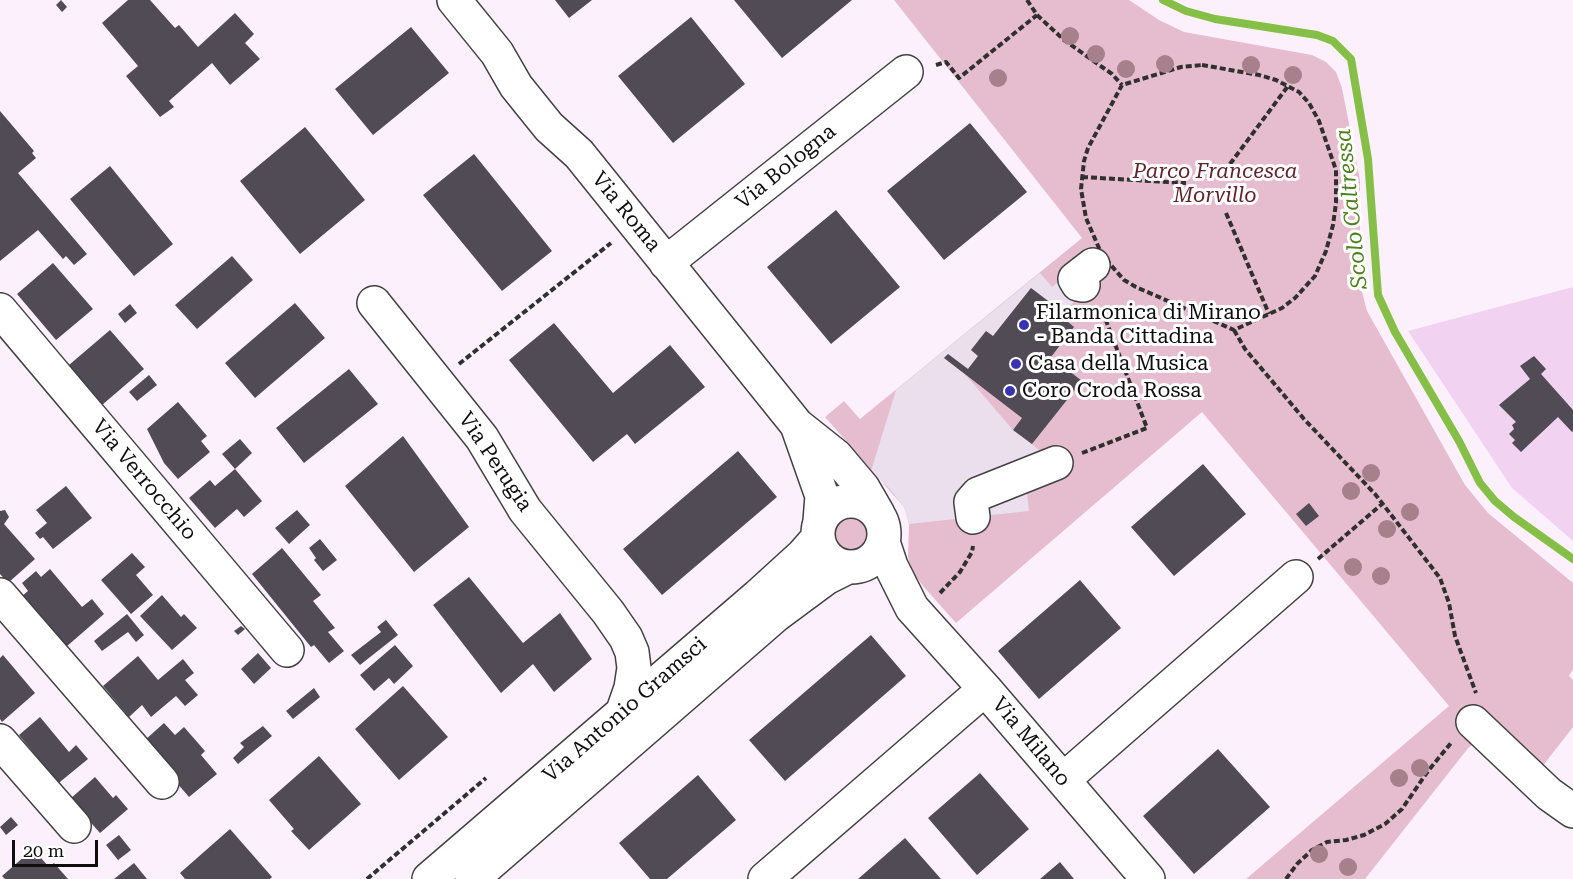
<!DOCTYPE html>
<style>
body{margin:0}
#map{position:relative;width:1573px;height:879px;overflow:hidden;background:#fcf0fd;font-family:"Roboto Serif",serif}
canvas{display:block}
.scale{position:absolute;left:12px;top:840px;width:86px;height:27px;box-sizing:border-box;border:3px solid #0e0e0e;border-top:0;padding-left:8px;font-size:18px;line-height:21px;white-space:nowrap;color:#0e0e0e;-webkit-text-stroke:4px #fff;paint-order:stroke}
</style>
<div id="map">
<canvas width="1573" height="879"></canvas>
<div class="scale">20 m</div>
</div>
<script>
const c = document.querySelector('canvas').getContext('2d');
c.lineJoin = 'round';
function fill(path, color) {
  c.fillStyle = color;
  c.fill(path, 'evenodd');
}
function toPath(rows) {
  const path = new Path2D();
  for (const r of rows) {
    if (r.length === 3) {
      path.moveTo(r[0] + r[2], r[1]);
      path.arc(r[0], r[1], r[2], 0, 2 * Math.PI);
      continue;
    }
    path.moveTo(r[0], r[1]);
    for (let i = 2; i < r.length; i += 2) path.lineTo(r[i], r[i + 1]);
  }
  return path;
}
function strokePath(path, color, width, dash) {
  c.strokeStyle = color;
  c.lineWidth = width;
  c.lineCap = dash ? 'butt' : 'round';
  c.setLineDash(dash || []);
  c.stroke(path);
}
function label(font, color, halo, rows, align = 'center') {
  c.font = font + ' "Roboto Serif",serif';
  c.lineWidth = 6;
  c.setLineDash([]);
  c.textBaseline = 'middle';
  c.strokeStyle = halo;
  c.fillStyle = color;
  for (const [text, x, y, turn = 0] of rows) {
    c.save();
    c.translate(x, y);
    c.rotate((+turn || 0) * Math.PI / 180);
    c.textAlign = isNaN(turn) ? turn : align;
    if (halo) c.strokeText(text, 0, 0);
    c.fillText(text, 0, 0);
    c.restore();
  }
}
fill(toPath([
 [1573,287,1573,541,1512,488,1408,331]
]), '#f1d2f1');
fill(toPath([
 [894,0,1129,0,1159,20,1184,32,1312,55,1326,62,1336,72,1342,88,1360,180,1360,284,1367,311,1465,485,1488,513,1573,583,1573,669,1569,676,1573,680,1573,727,1528,785,1480,741,1469,747,1365,879,1246,879,1449,706,1202,412,956,623,923,586,912,571,908,557,909,524,904,507,825,417,844,401,860,419,1082,238],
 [851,534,16]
]), '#e5bdce');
fill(toPath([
 [1087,259,1084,290,1064,313,1031,288,993,336,986,331,971,350,978,356,968,369,948,354,944,358,965,374,1013,430,1056,463,1026,484,1029,511,909,524,904,507,890,489,871,471,896,390,1040,273,1052,287]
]), '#ebdfed');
strokePath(toPath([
 [1163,0,1186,11,1215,19,1317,35,1333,41,1351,59,1368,159,1378,295,1395,332,1459,441,1480,483,1495,501,1514,517,1573,559]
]), '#85bf48', 8);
fill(toPath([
 [61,0,67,7,62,12,56,5],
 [128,0,150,0,175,28,179,25,198,47,235,13,254,34,245,43,260,59,230,85,212,63,169,101,174,107,160,117,126,76,138,66,102,23],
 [555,0,592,0,569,18],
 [734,0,852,0,782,58],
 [691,17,745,84,673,143,618,76],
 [411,27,449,73,373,135,335,89],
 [0,111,34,151,32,153,36,158,18,173,87,254,74,265,66,256,63,259,38,230,0,261],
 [970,123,1027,192,944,260,887,191],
 [305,127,365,200,300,254,240,181],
 [474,154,552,251,502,291,423,195],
 [110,166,173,244,134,276,70,199],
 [836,210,900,287,831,344,767,267],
 [232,256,253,280,197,329,175,305],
 [53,263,93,309,56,340,17,294],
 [1031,288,1064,313,1061,316,1074,327,1051,357,1082,381,1032,444,1013,430,1022,418,944,358,948,354,968,369,978,356,971,350,986,331,993,336],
 [295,303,325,338,255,398,225,363],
 [130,304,137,313,125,323,118,314],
 [554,323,613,393,670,345,705,387,635,444,627,434,593,462,509,360],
 [110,330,144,369,102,405,69,365],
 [1534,356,1546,369,1541,374,1573,410,1573,431,1572,432,1558,417,1521,452,1512,443,1515,440,1509,434,1514,429,1512,425,1516,422,1499,405,1530,379,1520,366],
 [349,369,378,404,304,463,276,428],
 [149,375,157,385,137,401,129,392],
 [178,402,207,436,201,441,210,452,178,479,164,463,147,429],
 [403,436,469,527,414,572,345,486],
 [240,439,252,453,235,469,222,454],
 [738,451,777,497,662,595,623,549],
 [1203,464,1246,514,1174,576,1131,527],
 [235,469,262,501,244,517,237,509,215,528,189,498,210,480,215,486],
 [66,486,92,518,53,549,43,537,40,539,35,533,47,523,36,510],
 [1309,503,1319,516,1306,526,1296,514],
 [5,510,9,517,4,524,35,559,8,583,0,574,0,511],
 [297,510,310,525,289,544,275,528],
 [320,539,337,560,323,571,314,560,316,558,309,548],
 [282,548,321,595,313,601,335,628,328,632,344,651,329,663,314,645,311,647,252,574],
 [132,553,145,567,136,575,153,595,131,614,101,580],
 [50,569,82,607,92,599,104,614,66,647,22,596,28,591,22,583,36,571,41,577],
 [469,577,523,643,560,613,592,659,554,692,533,664,501,693,433,605],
 [1080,580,1121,628,1039,699,998,651],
 [162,595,181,617,184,614,197,628,172,650,140,616],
 [127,614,144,635,136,642,128,632,102,651,94,641],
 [386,620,398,635,360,665,351,655,381,632,377,627],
 [241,626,245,629,238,635,234,631],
 [871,635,906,676,785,781,749,740],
 [395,645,413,666,394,684,389,678,374,691,360,675],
 [258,653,271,668,254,684,241,669],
 [3,655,35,693,2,722,0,719,0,658],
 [138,656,158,680,183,659,194,673,185,680,198,695,185,706,176,696,151,717,142,705,129,717,103,686],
 [403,686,448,737,399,780,355,729],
 [314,688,320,697,293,719,286,711],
 [40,717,69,752,76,745,88,759,55,786,49,778,52,775,19,735],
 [164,723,175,735,184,727,205,751,201,755,217,774,189,797,152,754,145,740],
 [263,726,272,736,238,764,233,758,244,747,240,743],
 [1218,749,1270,807,1194,874,1143,816],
 [319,756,361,804,309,850,291,831,294,829,269,800],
 [980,773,1029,829,977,875,928,818],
 [698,775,736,820,667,879,650,879,619,843],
 [95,777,113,798,116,795,128,809,100,833,70,799],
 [11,817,18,825,6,835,0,827],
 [230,829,272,877,270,879,185,879,180,873],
 [119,835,131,850,118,860,106,845],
 [905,838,941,879,858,879],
 [33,849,49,867,54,863,68,879,5,879,2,876],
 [1060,862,1074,879,1040,879],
 [134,863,147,879,114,879]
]), '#504b55');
const minor = toPath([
 [454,0,497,53,516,86,549,127,579,154,797,425,836,456,863,488,878,514],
 [666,263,906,72],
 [1083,285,1078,284,1075,279,1093,265],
 [374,303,482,438,525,510,608,612,626,638,632,652,634,668,631,688,623,711],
 [0,310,287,650],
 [797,425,822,496,820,521],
 [851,534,33],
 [973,517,971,502,978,494,1056,463],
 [883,542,891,566,912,608,985,689,1148,879],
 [0,595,162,782],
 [1473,722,1549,794,1573,811],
 [0,741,74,826],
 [1063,780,1296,577],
 [429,879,758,596,803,555,818,538],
 [472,879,776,615,826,578,846,568],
 [765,879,985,689]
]);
strokePath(minor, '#414141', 36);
strokePath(toPath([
 [1027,0,1037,15,1064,40,1112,74,1122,85],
 [936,65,946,62,959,78,1037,15],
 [1202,65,1259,75,1276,80,1299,92,1309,103,1319,121,1336,170,1336,203,1333,225,1326,251,1315,276,1295,298,1282,308,1234,330,1136,287,1124,280,1102,255,1086,218,1081,189,1084,161,1088,148,1122,85,1181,67,1202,65],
 [1230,164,1288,86],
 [1082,177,1186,183],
 [1226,213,1269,314],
 [1234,330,1245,349,1304,419,1375,494,1440,578,1449,603,1455,636,1476,693],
 [459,364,611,243],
 [1082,453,1147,428,1102,310],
 [1318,559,1382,504],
 [940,593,960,572,972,552,973,546],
 [367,879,486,778],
 [1286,879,1297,864,1312,850,1327,842,1346,840,1364,835,1385,824,1402,809,1428,771,1451,743]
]), '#303030', 4, [6, 3]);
strokePath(minor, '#fff', 33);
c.fillStyle = '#a6808a';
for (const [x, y] of [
 [1070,36],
 [1096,54],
 [1165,64],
 [1251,65],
 [1126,69],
 [1293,75],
 [998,78],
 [1371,473],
 [1351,491],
 [1410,512],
 [1387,529],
 [1353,567],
 [1381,576],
 [1420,768],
 [1399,778],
 [1319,854],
 [1348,867]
]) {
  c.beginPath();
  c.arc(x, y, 9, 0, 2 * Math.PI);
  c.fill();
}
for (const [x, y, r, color] of [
 [1024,325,6,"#3834af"],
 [1016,364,6,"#3834af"],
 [1010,391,6,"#3834af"]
]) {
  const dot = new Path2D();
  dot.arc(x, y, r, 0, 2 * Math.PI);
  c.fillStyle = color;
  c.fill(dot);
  strokePath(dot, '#fff', 2);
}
label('21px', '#0e0e0e', '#fff', [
 ["Via Bologna",786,167,-39],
 ["Via Roma",626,212,51],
 ["Via Perugia",495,462,56],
 ["Via Verrocchio",144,480,50],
 ["Via Antonio Gramsci",625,710,-41],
 ["Via Milano",1031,742,50]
]);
label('italic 21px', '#5f242c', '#fff', [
 ["Parco Francesca",1215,172],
 ["Morvillo",1215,196]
]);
label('21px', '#0e0e0e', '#fff', [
 ["Filarmonica di Mirano",1036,313],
 ["- Banda Cittadina",1036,337],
 ["Casa della Musica",1028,364],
 ["Coro Croda Rossa",1022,391]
], 'left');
label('italic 22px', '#4e8021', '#fff', [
 ["Scolo Caltressa",1352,209,-96]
]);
</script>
